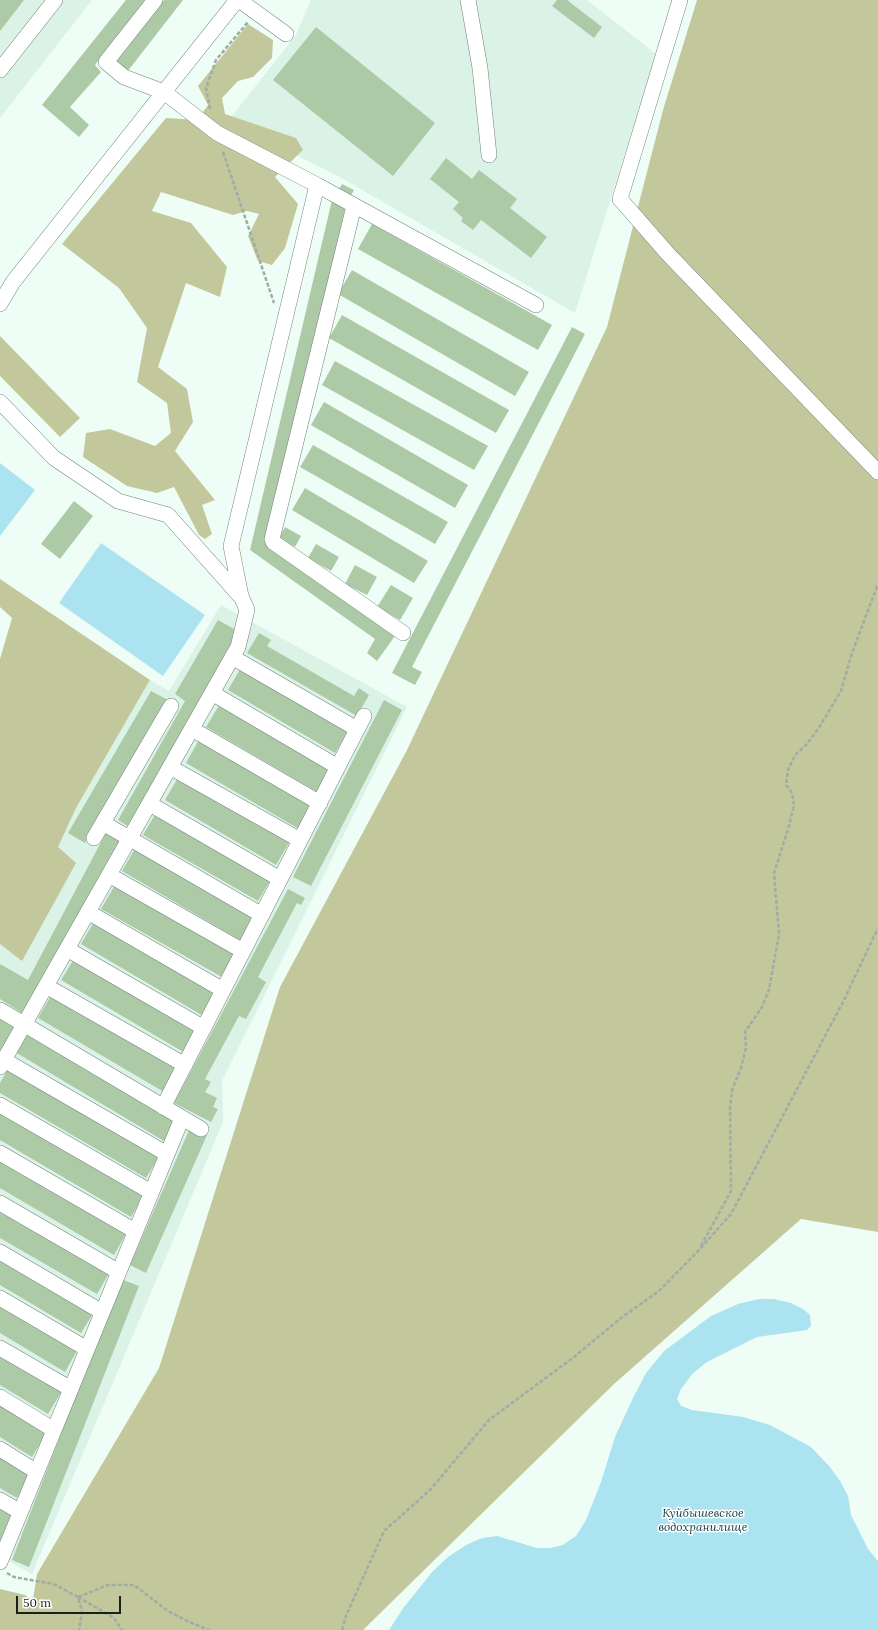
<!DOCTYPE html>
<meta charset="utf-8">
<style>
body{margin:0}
#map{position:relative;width:878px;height:1630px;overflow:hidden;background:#eefdf6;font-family:Lora,serif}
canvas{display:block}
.scale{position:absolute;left:16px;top:1596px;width:105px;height:18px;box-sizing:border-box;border:2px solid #1a201d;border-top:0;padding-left:5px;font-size:12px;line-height:14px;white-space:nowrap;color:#1a201d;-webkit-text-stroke:3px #fff;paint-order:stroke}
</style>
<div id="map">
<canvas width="878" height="1630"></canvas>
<div class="scale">50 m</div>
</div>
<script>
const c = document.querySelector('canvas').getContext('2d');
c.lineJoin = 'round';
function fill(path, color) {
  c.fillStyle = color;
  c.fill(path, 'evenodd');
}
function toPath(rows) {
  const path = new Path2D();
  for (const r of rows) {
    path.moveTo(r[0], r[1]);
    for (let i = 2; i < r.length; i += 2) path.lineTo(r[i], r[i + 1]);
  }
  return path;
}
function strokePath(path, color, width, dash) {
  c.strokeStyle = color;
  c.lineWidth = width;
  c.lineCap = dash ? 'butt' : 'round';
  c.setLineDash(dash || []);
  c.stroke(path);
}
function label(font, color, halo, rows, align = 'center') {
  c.font = font + ' Lora,serif';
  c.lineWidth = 3;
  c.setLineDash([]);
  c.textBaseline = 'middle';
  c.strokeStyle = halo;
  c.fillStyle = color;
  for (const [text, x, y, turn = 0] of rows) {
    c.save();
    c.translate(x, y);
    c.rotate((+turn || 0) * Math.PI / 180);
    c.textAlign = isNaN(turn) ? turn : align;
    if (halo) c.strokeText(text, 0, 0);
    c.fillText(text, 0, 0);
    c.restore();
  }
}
fill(toPath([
 [0,0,92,0,0,118],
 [311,0,587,0,656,54,575,313,338,176,228,121,296,35],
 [221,605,407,707,222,1081,223,1122,32,1574,0,1556,0,944,22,960,57,848,76,808,150,680,169,691]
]), '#dbf2e7');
fill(toPath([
 [697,0,878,0,878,1232,801,1219,614,1384,363,1630,0,1630,0,1589,25,1595,33,1599,37,1574,159,1368,280,987,406,752,607,327,663,110],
 [248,24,273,40,272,58,253,77,238,81,222,98,225,114,296,138,303,150,275,177,298,204,285,248,272,265,258,261,248,236,259,214,247,211,233,215,161,192,152,211,191,223,227,267,220,297,186,283,158,367,187,389,193,422,175,451,215,500,202,505,212,534,205,539,199,535,174,487,157,493,127,486,83,457,86,433,110,429,155,446,171,433,167,403,137,382,147,328,119,288,62,244,166,118,197,120,208,105,198,86],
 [0,336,80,418,60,437,0,376],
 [0,579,150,680,76,808,58,847,76,863,22,961,0,944,0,659,12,618,0,607]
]), '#c3c89c');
fill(toPath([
 [0,463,35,490,0,536],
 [101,543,205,615,163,676,59,603],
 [759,1299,774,1299,791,1303,803,1309,810,1315,811,1326,807,1330,800,1331,757,1337,707,1362,693,1373,681,1389,677,1399,681,1406,692,1410,743,1417,770,1425,811,1447,830,1467,840,1481,848,1496,851,1515,868,1549,878,1561,878,1630,389,1630,404,1607,433,1571,448,1557,466,1545,482,1538,497,1536,537,1548,550,1548,563,1545,576,1536,586,1520,601,1482,615,1437,633,1398,646,1373,664,1351,711,1316,738,1304]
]), '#ace3f1');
fill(toPath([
 [0,0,24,0,0,31],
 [126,0,145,0,95,65,101,72,70,107,89,125,79,137,42,105],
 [164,0,183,0,127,72,115,63],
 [557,0,567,0,602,27,594,38,552,6],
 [316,27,435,123,393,176,273,80],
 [446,158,472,179,479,170,517,199,510,208,547,237,531,258,481,220,473,230,461,221,463,218,453,209,459,202,430,179],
 [342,184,354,190,346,205,267,545,395,636,377,661,367,653,375,639,250,550,332,200],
 [372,224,552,325,538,350,358,249],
 [352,270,529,372,515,396,338,294],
 [342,315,509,410,496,433,329,338],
 [572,327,585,334,412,667,422,672,415,685,392,673],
 [335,361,488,446,474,470,322,385],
 [324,402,468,485,455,508,311,425],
 [313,445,448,522,435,544,300,467],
 [305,488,428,561,414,583,292,510],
 [74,501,93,516,60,559,41,544],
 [285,527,301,536,295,547,279,538],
 [316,544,339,557,331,571,308,558],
 [355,565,377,577,367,595,345,584],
 [391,585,413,598,400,620,377,607],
 [218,620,236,630,231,641,235,643,131,828,118,820,185,701,175,694],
 [259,633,271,640,267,646,354,696,359,688,369,695,357,716,247,653],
 [242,666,349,729,335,753,228,690],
 [151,691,168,700,85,843,68,833],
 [384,700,402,710,311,886,293,877],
 [220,704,333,770,319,793,206,727],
 [200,738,313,805,299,829,186,763],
 [179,776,290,841,276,865,165,800],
 [156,813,271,879,258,901,143,835],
 [108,829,125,838,22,1013,0,999,0,964,28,980],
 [136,847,257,918,243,942,122,871],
 [115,885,235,953,222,977,101,909],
 [288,889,305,898,301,905,297,903,258,977,266,982,246,1019,239,1016,205,1079,211,1082,205,1092,217,1098,213,1107,218,1109,211,1122,174,1103],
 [95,920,219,993,205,1017,81,944],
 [74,959,198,1032,185,1053,61,980],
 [52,994,178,1068,164,1092,38,1018],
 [0,1015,16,1024,0,1051],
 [29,1029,177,1118,164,1141,15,1052],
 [9,1067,160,1155,146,1178,0,1093,0,1083],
 [0,1109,145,1193,131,1217,0,1140],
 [190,1128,207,1135,146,1273,130,1265],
 [0,1158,127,1232,114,1255,0,1188],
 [0,1207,111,1270,97,1294,0,1238],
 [0,1257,94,1312,81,1333,0,1285],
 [121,1279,139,1286,29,1567,12,1560],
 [0,1303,78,1349,65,1372,0,1333],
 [0,1351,63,1389,48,1414,0,1385],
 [0,1403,47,1432,32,1457,0,1437],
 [0,1455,31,1474,17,1498,0,1488],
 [0,1508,15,1517,1,1540,0,1540]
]), '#adcaa6');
const minor = toPath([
 [239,0,286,34],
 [468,0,480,68,489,155],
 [680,0,620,199,668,254,878,472],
 [0,70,55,0],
 [317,185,536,305],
 [354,206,272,539,273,542,403,633],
 [0,304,13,282,237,0],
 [0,402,54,458,118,501,168,515,240,596],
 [232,657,357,729],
 [212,693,338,767],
 [192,729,320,803],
 [170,767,300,840],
 [150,804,280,879],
 [103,823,262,915],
 [94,838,171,706],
 [109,875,243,951],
 [88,912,223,990],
 [67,949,204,1028],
 [46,986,185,1065],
 [0,1010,201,1129],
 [4,1060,167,1154],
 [0,1067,238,647,247,610,241,596,231,546,317,185,217,133,164,92,124,77,106,62,155,0],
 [0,1105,151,1192],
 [163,1107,364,716],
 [0,1153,135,1231],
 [0,1203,119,1272],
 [0,1252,102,1312],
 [0,1298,87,1349],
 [0,1348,71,1389],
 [0,1397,54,1430],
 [0,1449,37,1472],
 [0,1500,17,1510],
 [0,1562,182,1118]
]);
strokePath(minor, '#73807a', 16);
strokePath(toPath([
 [210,109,206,88,216,60,248,22],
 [223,152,274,303],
 [701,1246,731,1191,730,1108,732,1090,741,1068,746,1048,745,1032,762,1007,769,990,779,934,774,873,789,826,794,805,792,793,786,785,788,770,795,755,807,744,820,726,841,691,852,653,878,584],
 [7,1573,14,1577,54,1584,78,1597,82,1612,79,1630],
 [78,1597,108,1585,134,1585,168,1611,189,1622,209,1630],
 [78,1597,114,1618,122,1630],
 [342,1630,346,1616,384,1531,430,1490,489,1420,574,1357,621,1318,659,1291,699,1250,731,1214,843,1002,878,928]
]), '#a0aca6', 2.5, [4, 2]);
strokePath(minor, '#fff', 15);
label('italic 12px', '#10414c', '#fff', [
 ["Куйбышевское",703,1514],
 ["водохранилище",703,1528]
]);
</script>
